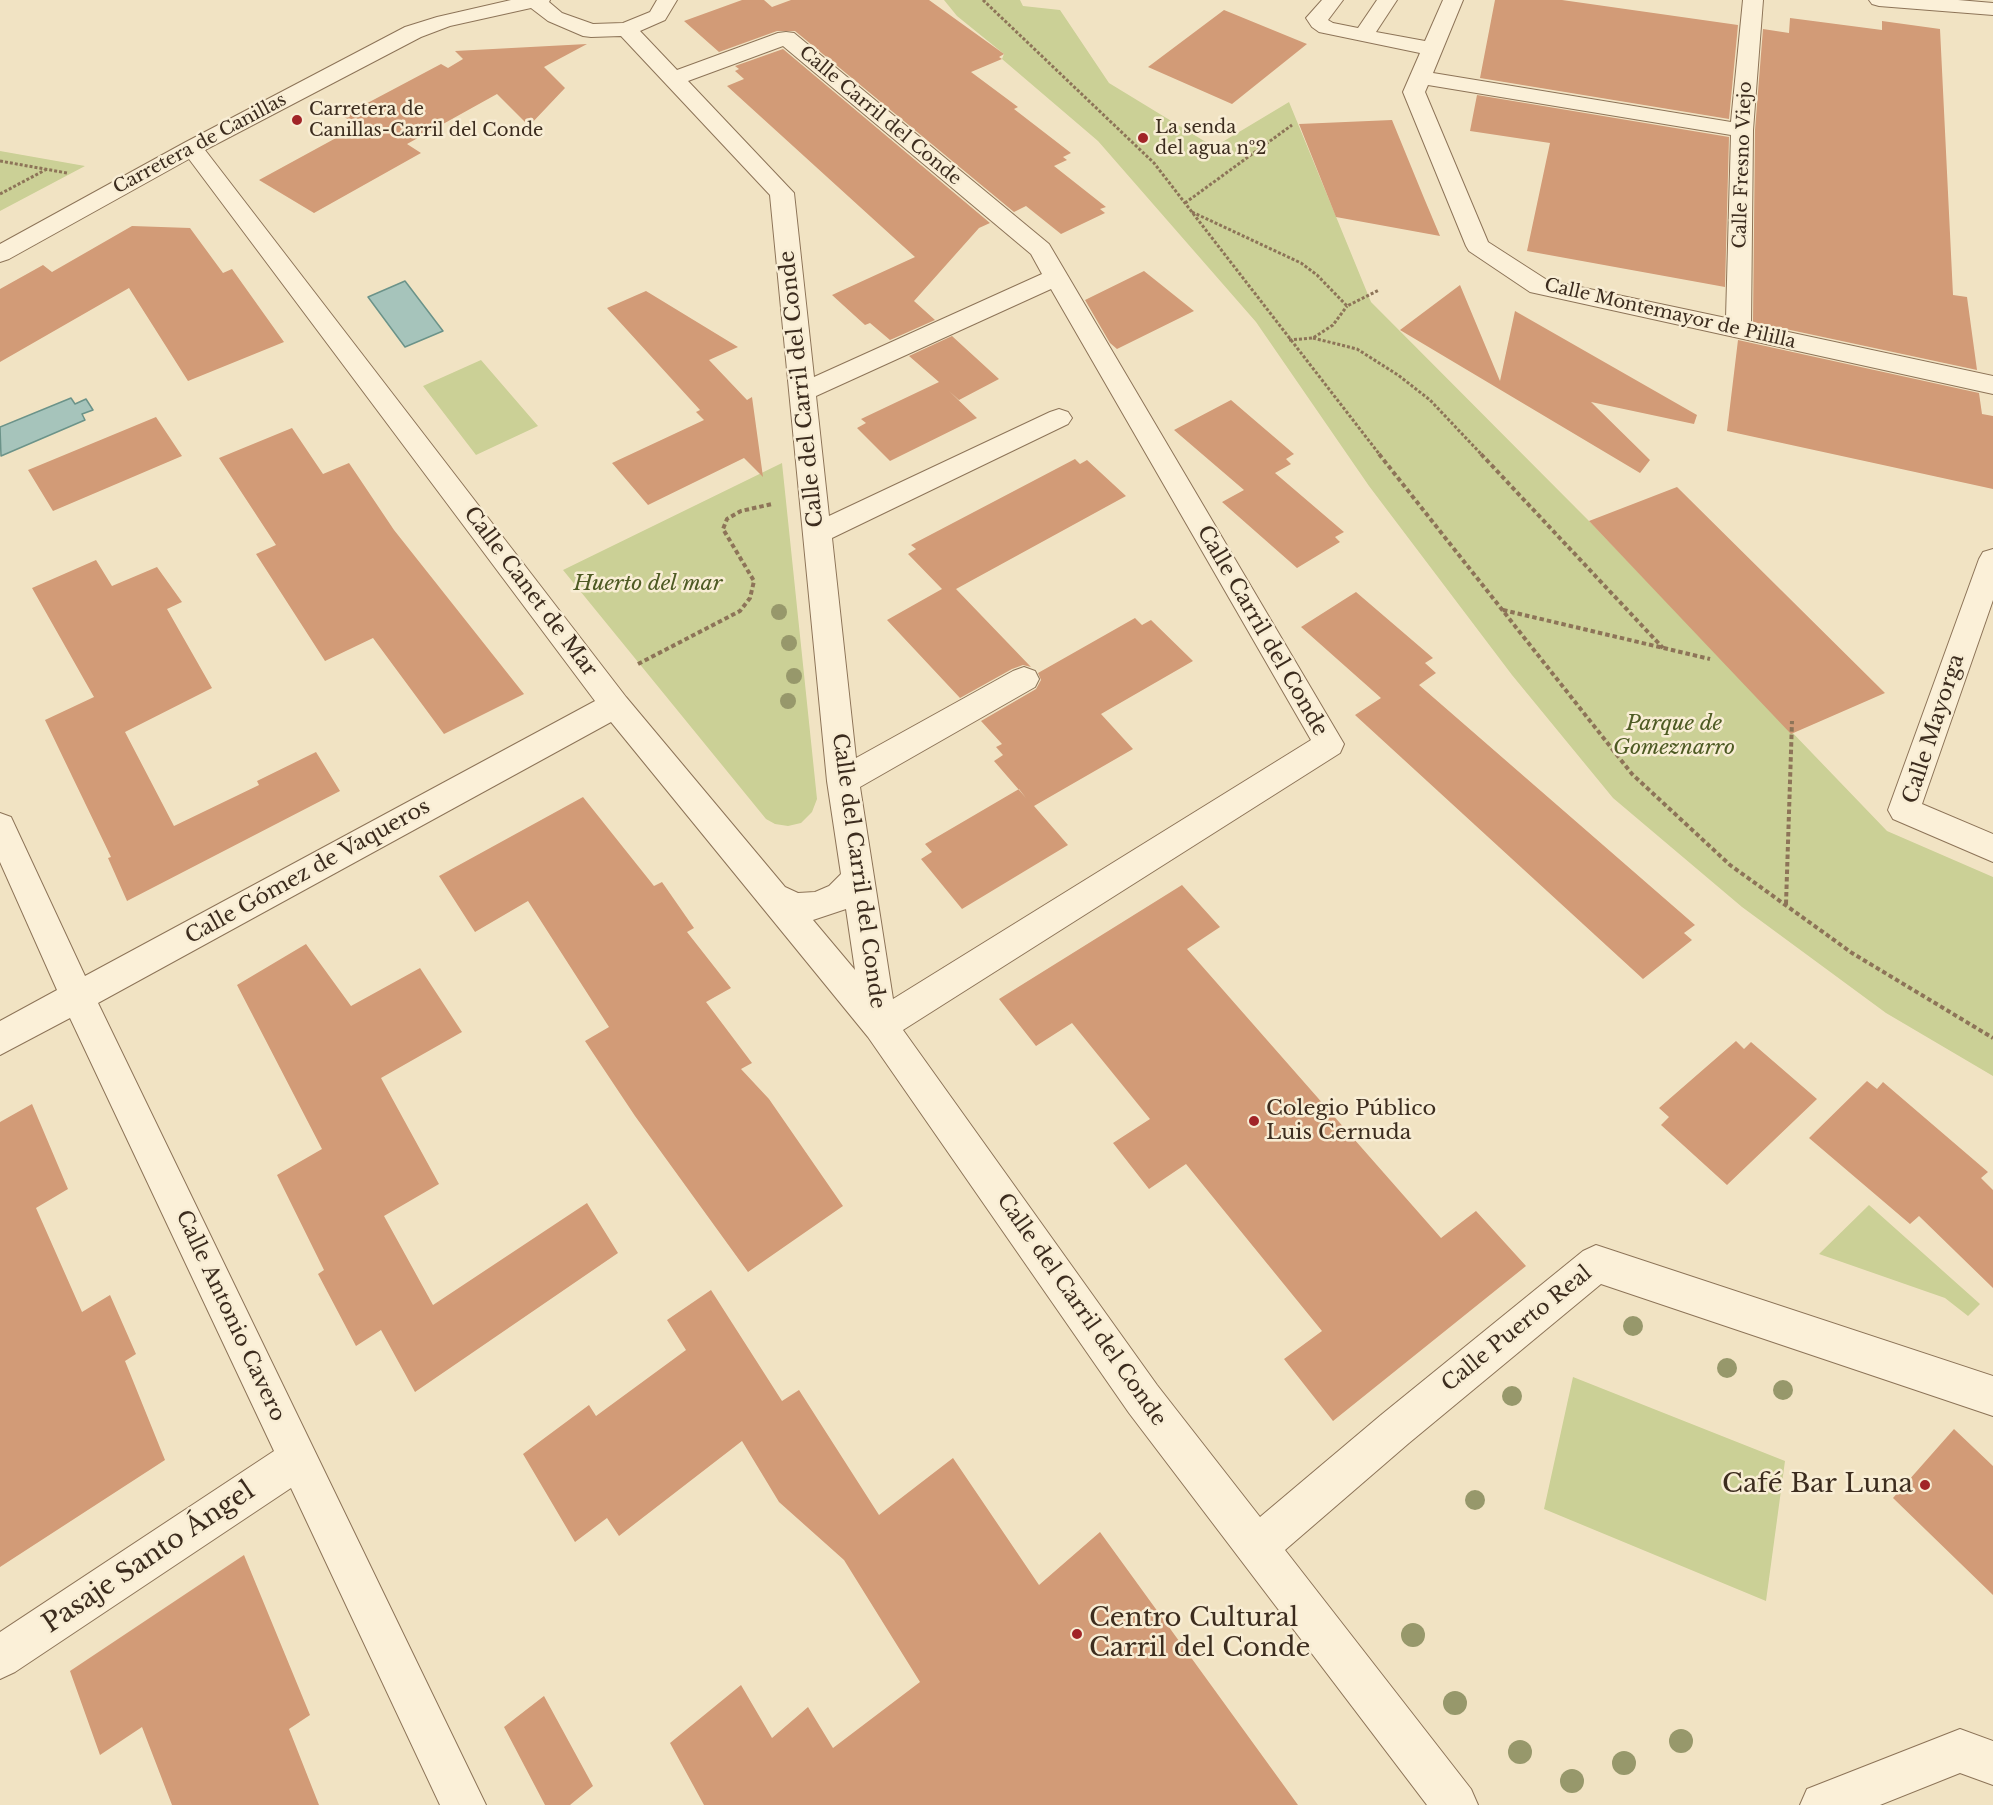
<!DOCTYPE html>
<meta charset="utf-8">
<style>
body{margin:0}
canvas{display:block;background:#f1e3c3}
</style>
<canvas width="1993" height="1805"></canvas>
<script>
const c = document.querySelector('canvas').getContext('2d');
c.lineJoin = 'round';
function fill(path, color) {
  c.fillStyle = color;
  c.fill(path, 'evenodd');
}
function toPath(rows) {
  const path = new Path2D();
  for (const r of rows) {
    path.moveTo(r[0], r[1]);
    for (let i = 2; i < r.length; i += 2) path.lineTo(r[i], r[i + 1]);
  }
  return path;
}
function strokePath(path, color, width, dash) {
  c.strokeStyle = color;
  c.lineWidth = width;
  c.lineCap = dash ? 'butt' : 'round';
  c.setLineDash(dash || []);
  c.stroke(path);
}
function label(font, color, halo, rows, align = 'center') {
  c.font = font + ' "Libre Baskerville",serif';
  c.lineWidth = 5;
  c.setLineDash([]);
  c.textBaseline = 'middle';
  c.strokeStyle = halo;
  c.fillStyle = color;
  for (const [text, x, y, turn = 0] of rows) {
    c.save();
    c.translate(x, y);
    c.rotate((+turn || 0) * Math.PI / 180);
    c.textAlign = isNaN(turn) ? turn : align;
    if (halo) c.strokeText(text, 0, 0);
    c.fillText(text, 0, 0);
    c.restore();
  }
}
fill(toPath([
 [944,0,1020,0,1023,6,1060,10,1109,83,1214,147,1289,102,1371,302,1589,521,1887,831,1993,877,1993,1076,1886,1013,1742,907,1613,798,1512,675,1369,486,1256,322,1098,141,1002,59,1004,54,957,16],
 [0,151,85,166,0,211],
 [481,360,538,426,476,455,423,386],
 [782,463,817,799,812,812,801,823,788,826,775,824,766,819,563,570],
 [1869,1205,1980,1304,1968,1316,1945,1298,1819,1254],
 [1573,1377,1785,1461,1766,1601,1544,1509]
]), '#cbd096');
const water = toPath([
 [405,281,443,331,405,347,368,297,405,281],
 [71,398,75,404,86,399,93,410,82,414,85,420,1,456,0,427,71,398]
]);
fill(water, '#a6c4bb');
strokePath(water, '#6b9389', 1.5);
fill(toPath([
 [742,0,764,0,772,7,791,0,929,0,1004,54,999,57,1002,59,971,72,1018,107,1014,109,1071,153,1063,157,1067,160,1054,166,1106,207,1100,209,1105,213,1061,234,1026,206,1014,212,795,31,777,31,719,52,684,21],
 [1495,0,1562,0,1738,25,1729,119,1480,78],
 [1224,10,1307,44,1232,104,1148,67],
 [1790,18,1882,30,1882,21,1940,29,1953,295,1967,297,1977,370,1753,322,1755,130,1763,29,1789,33],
 [587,44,544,67,565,88,529,126,497,94,407,144,421,153,314,213,259,180,358,126,343,116,441,64,448,68,463,59,455,51],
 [783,49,990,223,979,228,914,301,935,320,890,340,870,323,865,325,832,295,915,257,727,86,744,79,735,71,739,69,735,66],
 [1477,95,1729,137,1725,287,1527,251,1550,143,1470,131],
 [1392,120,1424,198,1440,236,1336,217,1299,124],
 [132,226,190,228,223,273,232,269,284,342,188,381,129,288,0,362,0,289,43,265,52,272],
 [1144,271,1194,311,1117,349,1110,343,1085,300],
 [1460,285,1500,381,1515,311,1697,415,1694,424,1591,402,1650,460,1640,473,1400,330],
 [646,291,738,347,709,360,747,400,752,397,763,477,744,458,648,505,612,463,704,420,696,412,700,410,607,308],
 [952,336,999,379,959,400,949,391,977,418,890,461,857,428,866,423,861,419,939,382,909,356],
 [1738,340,1979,393,1982,414,1993,416,1993,489,1727,431],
 [1231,400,1294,454,1286,459,1291,464,1275,473,1344,532,1335,537,1340,542,1297,568,1222,502,1244,490,1174,430],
 [156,417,182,456,53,511,28,470],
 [292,428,323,474,349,463,394,530,524,694,444,734,373,638,325,661,256,554,276,545,219,458],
 [1075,459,1080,464,1087,460,1126,496,956,589,1031,667,1023,665,1012,669,960,698,887,620,942,589,908,554,916,549,911,545],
 [1677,487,1885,693,1791,734,1589,521],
 [96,560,112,586,157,567,182,602,167,609,212,688,125,732,174,826,259,785,257,781,316,752,340,791,127,901,108,858,111,857,45,720,94,697,32,588],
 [1356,592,1433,658,1425,663,1436,673,1419,685,1695,925,1684,933,1692,940,1643,979,1355,715,1381,698,1301,627],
 [1135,618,1142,625,1151,620,1193,661,1101,714,1133,749,1034,806,1068,845,962,909,921,859,932,852,925,844,1019,789,1026,798,994,761,1003,755,996,747,1002,744,981,721,1036,689,1041,680,1038,673],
 [583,797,654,886,662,882,694,928,687,932,731,988,706,1002,752,1063,741,1069,769,1099,843,1206,748,1272,635,1116,585,1041,609,1027,528,901,475,932,439,876],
 [1182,885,1220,927,1187,949,1441,1238,1476,1211,1526,1266,1333,1421,1284,1359,1322,1331,1186,1164,1149,1189,1113,1143,1150,1119,1072,1023,1036,1046,999,999],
 [306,944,351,1006,420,968,462,1032,381,1078,439,1184,384,1216,433,1305,587,1203,618,1253,415,1392,381,1330,356,1346,318,1274,324,1270,277,1175,322,1149,237,985],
 [1736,1041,1744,1049,1751,1042,1817,1099,1727,1185,1661,1125,1669,1117,1659,1108],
 [1867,1081,1877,1089,1883,1082,1988,1172,1981,1178,1993,1190,1993,1288,1919,1216,1910,1224,1809,1138],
 [32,1104,68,1189,36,1208,82,1312,110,1295,136,1354,125,1361,165,1460,0,1567,0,1122],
 [711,1290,782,1401,799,1390,879,1515,953,1458,1039,1585,1100,1532,1298,1805,704,1805,670,1743,741,1685,772,1738,808,1707,833,1748,920,1682,844,1560,779,1502,742,1441,619,1536,607,1518,575,1542,523,1454,589,1405,596,1416,686,1350,667,1320],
 [1954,1429,1993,1466,1993,1595,1893,1498],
 [244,1555,310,1715,289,1729,319,1805,172,1805,142,1727,100,1755,70,1671],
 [544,1696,593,1786,570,1805,545,1805,504,1727]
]), '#d29b77');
const minor = toPath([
 [511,0,550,0,549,2,562,13,593,24,623,23,650,12,657,0,677,0,665,20,640,31,677,70,778,33,786,32,794,33,1049,244,1344,744,1340,753,903,1030,1157,1385,1260,1517,1381,1415,1583,1251,1596,1245,1993,1376,1993,1416,1601,1284,1409,1443,1285,1550,1471,1789,1478,1805,1427,1805,1129,1413,868,1037,611,722,98,1003,486,1805,440,1805,291,1488,15,1672,0,1679,0,1632,274,1451,70,1018,0,1055,0,1021,57,990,0,862,0,813,11,817,85,976,595,701,189,159,9,259,0,262,0,244,184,143,405,27,437,17,511,0],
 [531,8,548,21,583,36,591,37,621,36,770,195,827,781,841,874,829,886,815,892,798,893,785,887,626,697,205,150,421,37,450,26,531,8],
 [783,46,1031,254,1042,274,814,377,794,193,688,81,783,46],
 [1051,289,1311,740,893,999,860,787,1035,687,1039,679,1035,671,1024,667,1013,671,856,758,832,538,1068,424,1072,418,1068,412,1059,409,1050,412,829,516,816,396,1051,289],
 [846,909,855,970,813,920,846,909],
 [1322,0,1343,0,1328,20,1333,23,1358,28,1377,0,1397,0,1376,32,1425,41,1443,0,1463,0,1433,73,1731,122,1743,0,1763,0,1753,130,1751,324,1993,376,1993,394,1530,292,1469,251,1466,246,1403,92,1420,53,1319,32,1312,27,1306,18,1322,0],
 [1428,85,1731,135,1726,318,1547,280,1488,242,1425,92,1428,85],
 [1869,0,1958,0,1993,3,1993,15,1879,6,1872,4,1869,0],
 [1993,549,1993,600,1922,804,1993,834,1993,862,1893,819,1888,810,1979,559,1983,552,1993,549],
 [1960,1729,1993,1741,1993,1785,1960,1773,1880,1805,1800,1805,1807,1789,1960,1729]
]);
strokePath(minor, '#8d7458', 2);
strokePath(toPath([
 [983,0,1154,163,1380,455],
 [0,161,67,173],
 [0,194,47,169],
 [1185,203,1292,125],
 [1192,212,1301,263,1317,275,1347,306,1379,290],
 [1313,338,1357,349,1398,375,1430,400,1482,455],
 [1289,340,1313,338,1333,325,1347,306]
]), '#8d7458', 3, [3, 2]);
strokePath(toPath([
 [1379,454,1632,774,1730,865,1852,953,1993,1038],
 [1481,454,1663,648],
 [1503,610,1710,659],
 [638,664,740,611,750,598,754,581,723,529,727,519,741,511,772,504],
 [1786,904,1792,721]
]), '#8d7458', 4, [4.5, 3]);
fill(minor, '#fbf0d8');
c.fillStyle = '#97986b';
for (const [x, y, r] of [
 [779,612,8],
 [789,643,8],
 [794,676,8],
 [788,701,8],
 [1633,1326,10],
 [1727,1368,10],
 [1783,1390,10],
 [1512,1396,10],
 [1475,1500,10],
 [1413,1635,12],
 [1455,1703,12],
 [1681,1741,12],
 [1520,1752,12],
 [1624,1763,12],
 [1572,1781,12]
]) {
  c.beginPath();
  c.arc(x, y, r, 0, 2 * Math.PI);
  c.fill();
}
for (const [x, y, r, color] of [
 [297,120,6,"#a12427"],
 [1143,138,6,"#a12427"],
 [1254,1121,6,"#a12427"],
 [1925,1485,6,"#a12427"],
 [1077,1634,6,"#a12427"]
]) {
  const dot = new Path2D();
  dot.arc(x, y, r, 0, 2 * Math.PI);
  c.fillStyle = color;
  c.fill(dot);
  strokePath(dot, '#f8edd4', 2);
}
label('18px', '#3c2c1e', '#f8edd4', [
 ["Carretera de",309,110],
 ["Canillas-Carril del Conde",309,131],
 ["La senda",1155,128],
 ["del agua nº2",1155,149]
], 'left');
label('18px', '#3c2c1e', '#f8edd4', [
 ["Calle Carril del Conde",880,116,40],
 ["Carretera de Canillas",200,144,-28],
 ["Calle Fresno Viejo",1743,165,-88],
 ["Calle Montemayor de Pililla",1670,314,13]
]);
label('21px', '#3c2c1e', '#f8edd4', [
 ["Calle del Carril del Conde",802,389,-96],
 ["Calle Canet de Mar",530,592,53],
 ["Calle Carril del Conde",1262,631,60],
 ["Calle Mayorga",1934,729,-72],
 ["Calle del Carril del Conde",858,871,82],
 ["Calle Gómez de Vaqueros",308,872,-29],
 ["Calle del Carril del Conde",1081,1310,55],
 ["Calle Antonio Cavero",230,1316,65],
 ["Calle Puerto Real",1517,1329,-39]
]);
label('italic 21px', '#4d5a23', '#f8edd4', [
 ["Huerto del mar",648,584],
 ["Parque de",1674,724],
 ["Gomeznarro",1674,748]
]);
label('21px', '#3c2c1e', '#f8edd4', [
 ["Colegio Público",1266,1109],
 ["Luis Cernuda",1266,1133]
], 'left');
label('26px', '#3c2c1e', '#f8edd4', [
 ["Café Bar Luna",1913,1485],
 ["Centro Cultural",1089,1619,"left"],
 ["Carril del Conde",1089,1649,"left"]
], 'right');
label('26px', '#3c2c1e', '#f8edd4', [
 ["Pasaje Santo Ángel",149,1558,-34]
]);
</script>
